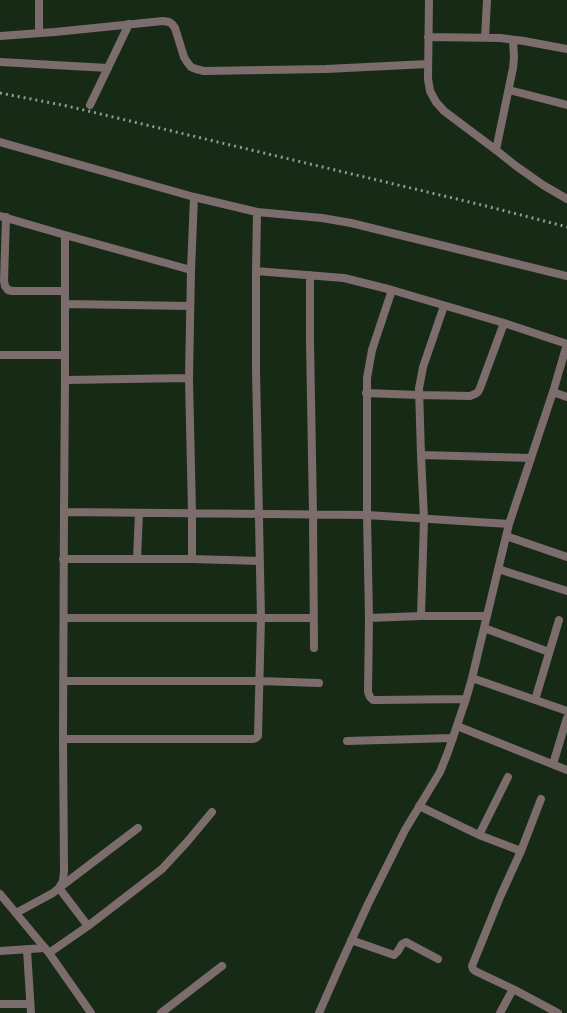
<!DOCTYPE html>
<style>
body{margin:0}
canvas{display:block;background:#172a16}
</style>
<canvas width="567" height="1013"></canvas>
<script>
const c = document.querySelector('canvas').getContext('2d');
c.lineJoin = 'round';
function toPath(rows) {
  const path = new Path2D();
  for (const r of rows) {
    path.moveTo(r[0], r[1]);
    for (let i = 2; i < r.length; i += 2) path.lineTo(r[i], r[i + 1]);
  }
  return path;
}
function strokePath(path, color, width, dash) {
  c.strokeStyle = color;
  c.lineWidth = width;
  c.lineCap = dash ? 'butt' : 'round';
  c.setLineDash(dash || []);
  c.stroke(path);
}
strokePath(toPath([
 [429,0,428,79,430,91,436,102,444,111,496,150,516,166,543,185,567,199],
 [39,33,39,0],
 [0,36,55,32,163,21,169,22,172,24,175,28,184,57,187,62,191,67,196,69,204,71,326,69,428,64],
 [428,37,500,38,524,41,567,49],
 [485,38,487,0],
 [0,62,108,68],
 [509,90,567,105],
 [90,105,129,24],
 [0,142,194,197,257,212,322,218,351,223,567,276],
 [496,150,513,68,514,58,513,40],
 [0,216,65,235,191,270],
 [6,217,4,281,5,286,8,290,12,291,64,291],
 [256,271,331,277,344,278,392,290,504,323,567,344,553,392,509,524,472,678,466,699,448,752,440,772,405,830,368,904,341,963,319,1013],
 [310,275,310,340,313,514,314,648],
 [392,290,372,350,367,378,367,515,369,618,368,692,370,697,373,700,378,700,466,699],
 [65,304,190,306],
 [0,355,65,355],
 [65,380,189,378],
 [553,392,567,397],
 [366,393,419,395,470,396,475,394,478,392,480,388,504,323],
 [421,455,531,458],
 [64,512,367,515,509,524],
 [506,536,567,557],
 [63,559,192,559,260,561],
 [137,559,139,513],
 [192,559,192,513,189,378,191,270,194,197],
 [498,569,567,591],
 [421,616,424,519,421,455,419,388,421,378,423,367,444,306],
 [64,618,313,618],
 [369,618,421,616,486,616],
 [484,628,549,652],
 [472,678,567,711],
 [63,681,260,681,319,683],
 [535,700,559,620],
 [457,726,567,770],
 [63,739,253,739,256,738,258,736,261,618,256,370,256,271,257,212],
 [347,741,453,738],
 [553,764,567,718],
 [541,799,521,851,500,897,472,966,473,969,475,971,513,989,558,1013],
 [419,806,479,835,521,851],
 [479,835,508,777],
 [0,894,49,953,91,1013],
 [16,913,53,893,59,888,63,881,64,871,63,739,64,512,65,380,65,235],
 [88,926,59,888,138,828],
 [351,940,394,955,398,951,402,944,406,942,438,959],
 [27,950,31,1013],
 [0,951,45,948],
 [49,953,88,926,162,869,187,842,212,812],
 [0,1004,30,1004],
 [161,1013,222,966],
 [500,1013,513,989]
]), '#7c6c6b', 8);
strokePath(toPath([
 [0,93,67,106,486,206,567,227]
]), '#8d9c8c', 3, [2, 4]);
</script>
